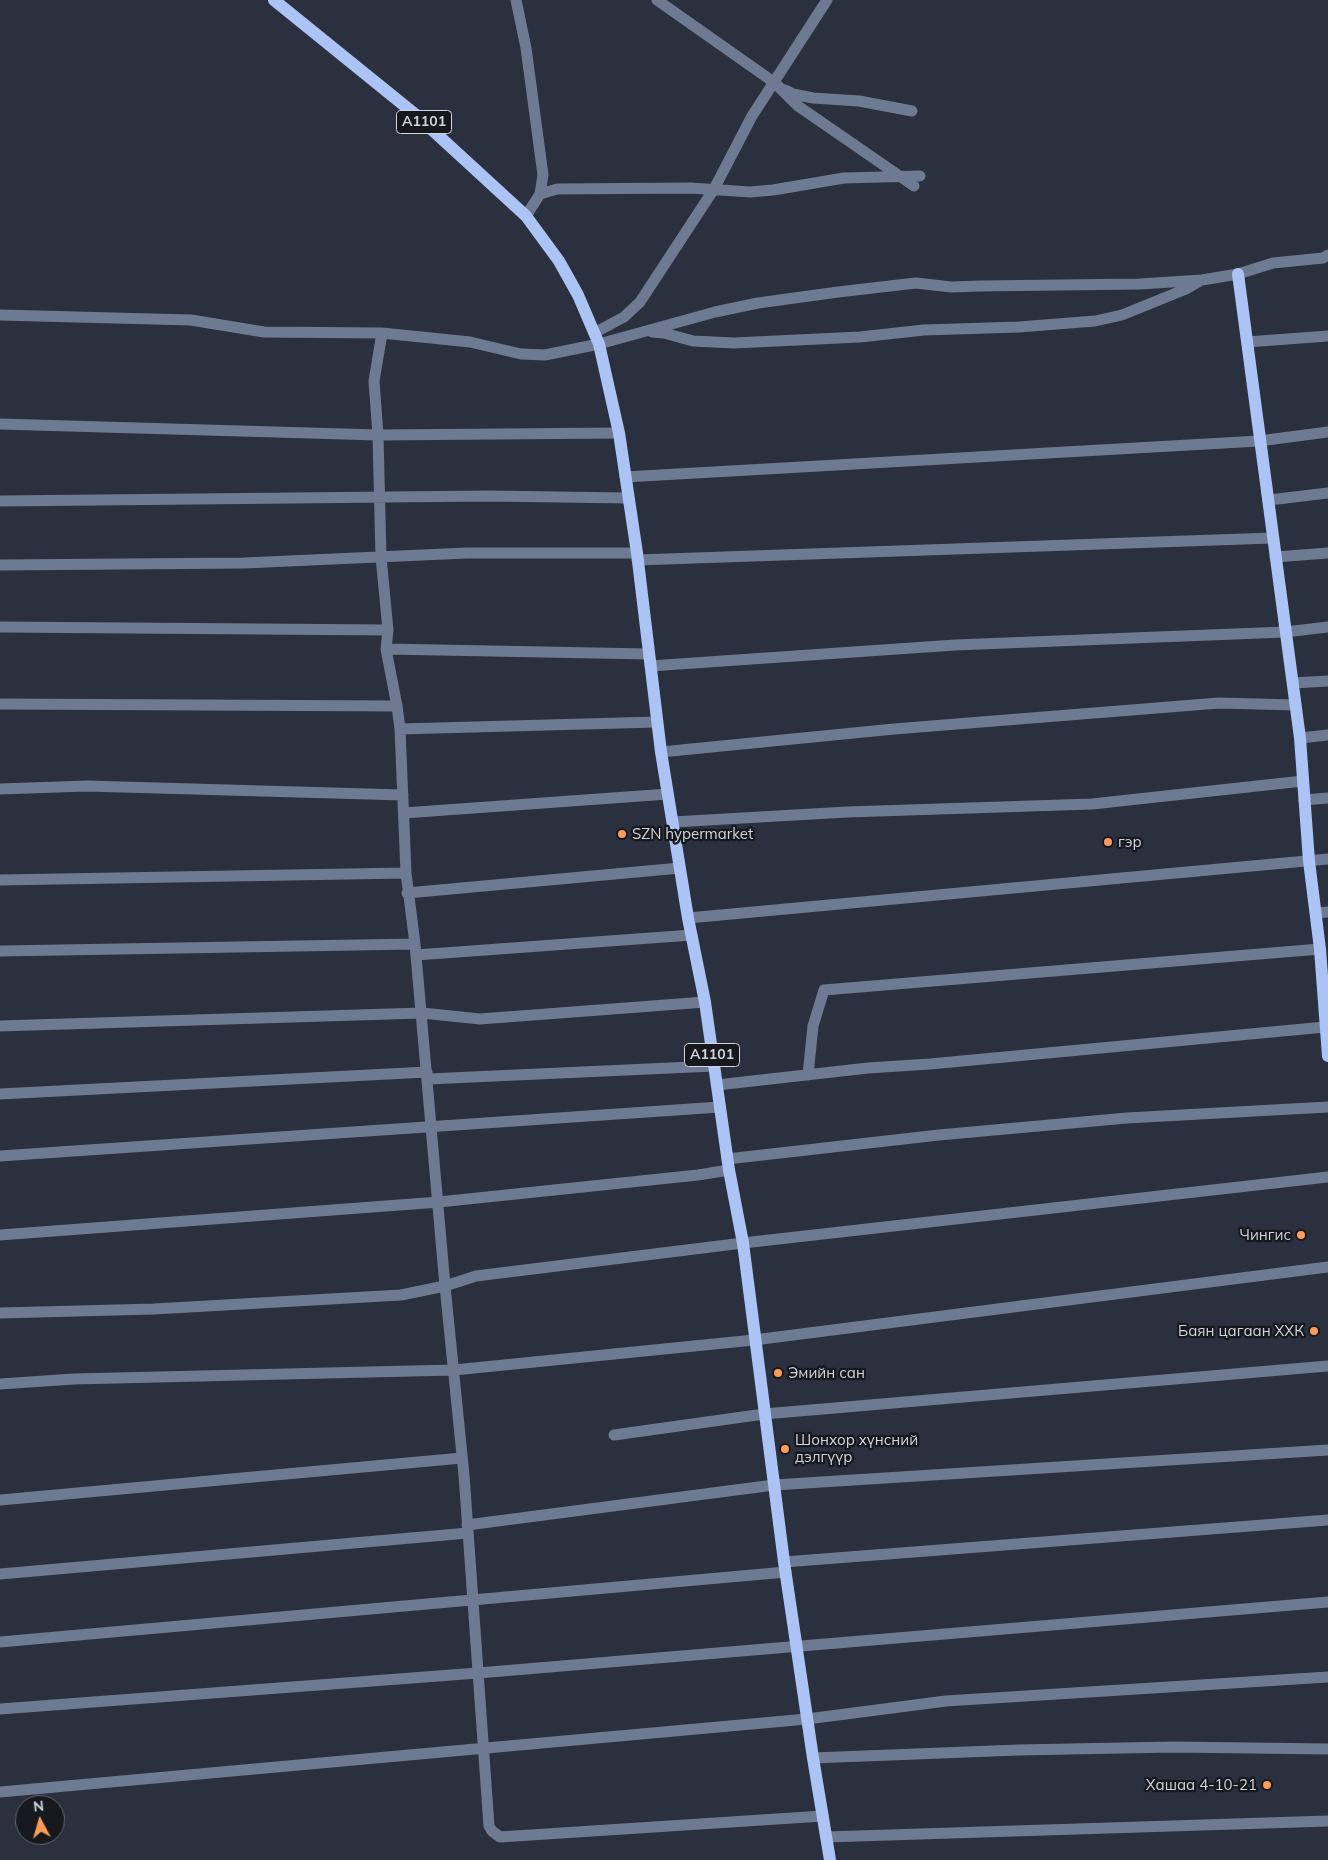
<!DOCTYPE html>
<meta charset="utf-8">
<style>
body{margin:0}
#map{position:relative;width:1328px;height:1860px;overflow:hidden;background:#2a303d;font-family:Mulish,sans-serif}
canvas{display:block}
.north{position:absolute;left:15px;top:1795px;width:50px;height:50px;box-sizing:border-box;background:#16181e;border:1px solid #61646a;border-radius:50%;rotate:354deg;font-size:14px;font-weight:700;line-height:20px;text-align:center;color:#d1d5dd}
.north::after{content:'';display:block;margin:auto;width:18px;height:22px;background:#fd9c56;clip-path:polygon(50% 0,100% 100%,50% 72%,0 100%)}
</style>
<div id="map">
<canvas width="1328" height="1860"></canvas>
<div class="north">N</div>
</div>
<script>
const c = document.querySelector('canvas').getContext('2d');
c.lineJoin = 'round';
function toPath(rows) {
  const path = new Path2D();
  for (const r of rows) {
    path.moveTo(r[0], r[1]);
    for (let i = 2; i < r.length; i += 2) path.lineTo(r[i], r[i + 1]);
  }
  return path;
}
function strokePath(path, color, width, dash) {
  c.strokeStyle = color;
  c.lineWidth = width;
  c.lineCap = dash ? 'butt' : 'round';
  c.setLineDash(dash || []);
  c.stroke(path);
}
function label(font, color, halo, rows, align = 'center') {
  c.font = font + ' Mulish,sans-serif';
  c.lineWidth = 4.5;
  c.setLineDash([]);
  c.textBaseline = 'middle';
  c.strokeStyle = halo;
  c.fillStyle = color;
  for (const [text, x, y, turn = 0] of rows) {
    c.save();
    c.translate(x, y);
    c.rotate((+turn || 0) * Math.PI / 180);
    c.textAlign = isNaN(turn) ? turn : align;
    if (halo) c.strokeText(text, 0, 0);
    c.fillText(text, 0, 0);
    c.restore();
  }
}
strokePath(toPath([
 [516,0,526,48,543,175,540,194,526,216],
 [657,0,775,83,798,106,914,186],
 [785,90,793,94,813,98,859,101,912,111],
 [540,194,557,189,691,188,750,192,773,190,844,178,920,176],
 [0,315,191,320,264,332,382,333,470,342,521,354,545,355,599,344,715,312,758,303,838,292,916,283,951,287,980,286,1140,284,1202,280,1238,274,1273,263,1323,258,1328,255],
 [652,332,664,333,693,341,734,343,860,337,924,330,1019,327,1095,321,1122,315,1186,289,1198,282],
 [382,333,374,381,378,435,381,557,388,630,386,649,397,706,400,729,406,873,415,944,445,1286,464,1475,489,1826,492,1831,500,1837,823,1816],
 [594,333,624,317,640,302,714,189,752,116,827,0],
 [1247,342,1328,336],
 [0,424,378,435,619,433],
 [625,477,1259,441,1328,432],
 [1269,500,1328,493],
 [0,501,488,496,628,498],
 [1275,557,1328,553],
 [637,560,1273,538],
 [0,565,244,563,467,553,637,553],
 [0,627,388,630],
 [386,649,648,654],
 [650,666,955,645,1285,632,1328,627],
 [1293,683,1328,681],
 [0,704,397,706],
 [400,729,657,722],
 [1300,738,1328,735],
 [661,752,894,729,1219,703,1296,705],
 [0,789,87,786,403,795],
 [1304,800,1328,798],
 [404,813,668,794],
 [673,822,847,812,1092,804,1303,781],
 [0,880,406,873],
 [407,893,680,868],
 [1316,913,1328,912],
 [688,918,1328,859],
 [0,951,415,944],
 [416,955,692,935],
 [0,1026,422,1013,480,1019,705,1002],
 [808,1075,813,1026,824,990,1320,949],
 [428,1079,714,1066],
 [717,1085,868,1068,930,1064,1325,1027],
 [0,1094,427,1072],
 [0,1156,720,1107],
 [727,1159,939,1135,1127,1118,1328,1107],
 [0,1235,439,1202,698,1175,729,1170],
 [0,1313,154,1309,401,1295,445,1286,476,1276,743,1243,1328,1177],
 [0,1384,74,1379,454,1370,754,1340,1328,1267],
 [614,1435,764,1414,1328,1366],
 [0,1500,462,1458],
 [467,1525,774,1485,1328,1450],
 [784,1562,1328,1520],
 [0,1574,468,1533],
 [0,1642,786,1572],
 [0,1709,478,1673,1328,1602],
 [813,1758,1018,1750,1174,1747,1328,1749],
 [0,1792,807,1719,946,1701,1328,1677],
 [826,1837,1328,1821]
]), '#6e7a92', 11);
strokePath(toPath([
 [274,0,416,115,526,216,559,261,578,295,599,344,619,433,637,553,661,752,688,918,705,1002,729,1170,743,1243,784,1562,813,1758,830,1860],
 [1238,274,1300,738,1309,861,1320,949,1328,1056]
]), '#abc3f5', 12);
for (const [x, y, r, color] of [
 [622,834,5,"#fd9c56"],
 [1108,842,5,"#fd9c56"],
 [1301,1235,5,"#fd9c56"],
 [1314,1331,5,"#fd9c56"],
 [778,1373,5,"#fd9c56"],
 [785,1449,5,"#fd9c56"],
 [1267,1785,5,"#fd9c56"]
]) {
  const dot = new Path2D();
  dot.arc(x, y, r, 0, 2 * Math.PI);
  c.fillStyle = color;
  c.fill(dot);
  strokePath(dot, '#16181e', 2);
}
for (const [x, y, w] of [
 [424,122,55],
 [712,1055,55]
]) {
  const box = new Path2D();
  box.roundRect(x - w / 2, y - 11.5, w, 23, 4);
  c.fillStyle = '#16181e';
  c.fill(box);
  strokePath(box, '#d1d5dd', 1);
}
label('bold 14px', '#d1d5dd', null, [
 ["A1101",424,122],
 ["A1101",712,1055]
]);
label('15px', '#d1d5dd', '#16181e', [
 ["SZN hypermarket",632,834],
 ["гэр",1118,842],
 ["Чингис",1291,1235,"right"],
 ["Баян цагаан ХХК",1304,1331,"right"],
 ["Эмийн сан",788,1373],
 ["Шонхор хүнсний",795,1440],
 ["дэлгүүр",795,1457],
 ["Хашаа 4-10-21",1257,1785,"right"]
], 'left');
</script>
